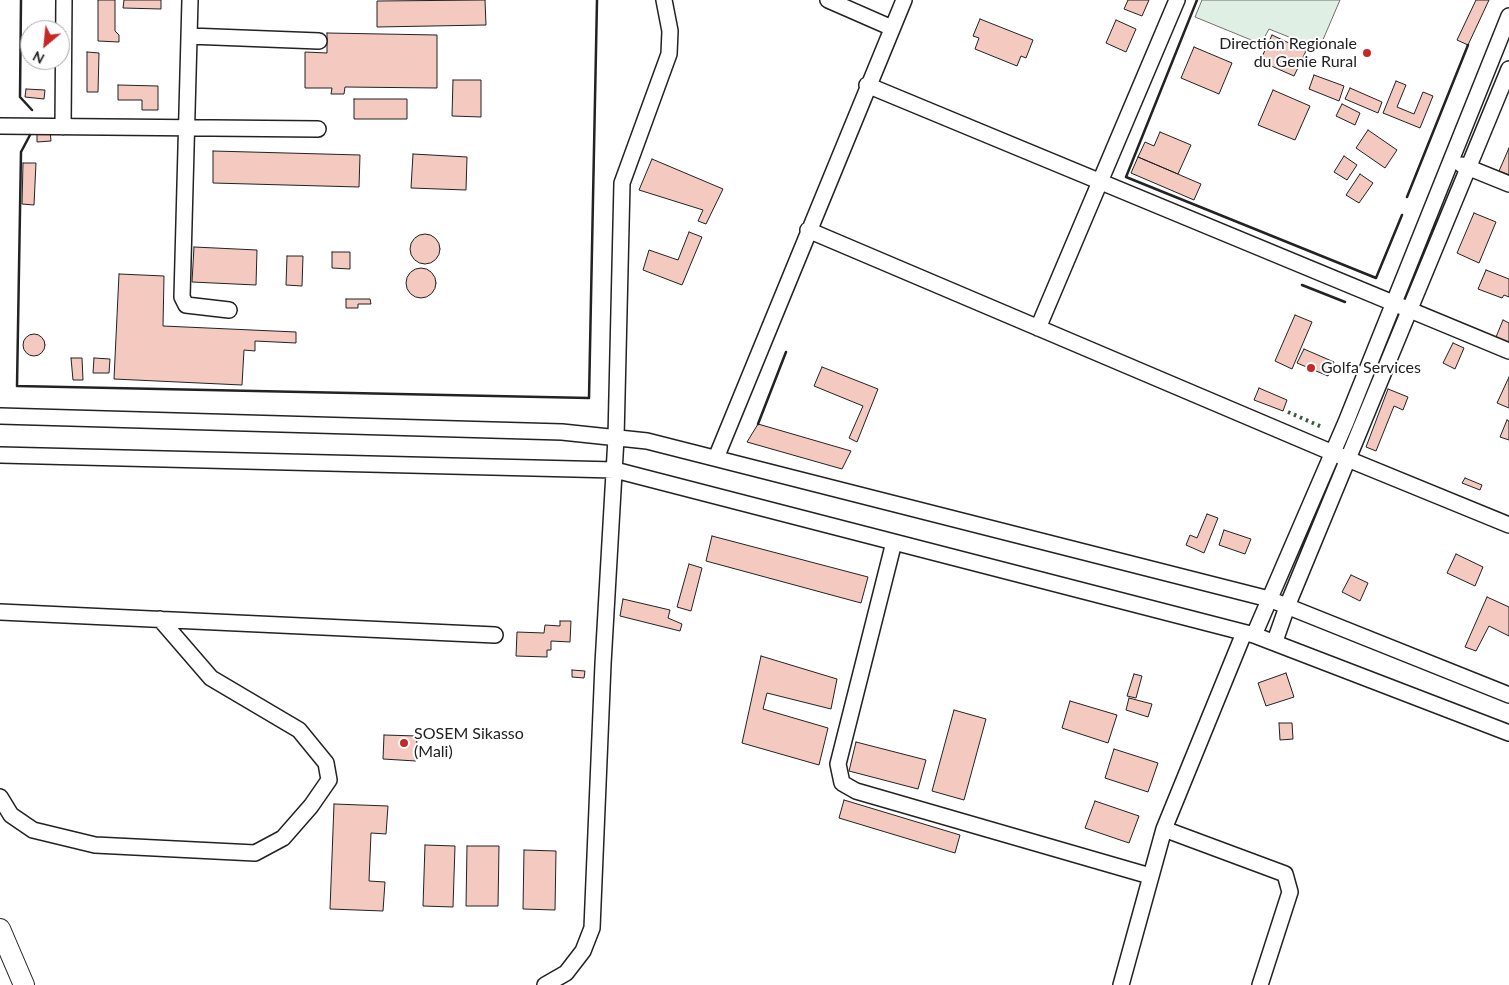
<!DOCTYPE html>
<style>
body{margin:0}
#map{position:relative;width:1509px;height:985px;overflow:hidden;background:#fff;font-family:Lato,sans-serif}
canvas{display:block}
.north{position:absolute;left:20px;top:20px;width:50px;height:50px;box-sizing:border-box;background:#fff;border:1px solid #a7a7a7;border-radius:50%;rotate:208deg;font-size:14px;font-weight:700;line-height:20px;text-align:center;color:#222}
.north::after{content:'';display:block;margin:auto;width:18px;height:22px;background:#c62828;clip-path:polygon(50% 0,100% 100%,50% 72%,0 100%)}
</style>
<div id="map">
<canvas width="1509" height="985"></canvas>
<div class="north">N</div>
</div>
<script>
const c = document.querySelector('canvas').getContext('2d');
c.lineJoin = 'round';
function fill(path, color) {
  c.fillStyle = color;
  c.fill(path, 'evenodd');
}
function toPath(rows) {
  const path = new Path2D();
  for (const r of rows) {
    if (r.length === 3) {
      path.moveTo(r[0] + r[2], r[1]);
      path.arc(r[0], r[1], r[2], 0, 2 * Math.PI);
      continue;
    }
    path.moveTo(r[0], r[1]);
    for (let i = 2; i < r.length; i += 2) path.lineTo(r[i], r[i + 1]);
  }
  return path;
}
function strokePath(path, color, width, dash) {
  c.strokeStyle = color;
  c.lineWidth = width;
  c.lineCap = dash ? 'butt' : 'round';
  c.setLineDash(dash || []);
  c.stroke(path);
}
function label(font, color, halo, rows, align = 'center') {
  c.font = font + ' Lato,sans-serif';
  c.lineWidth = 4;
  c.setLineDash([]);
  c.textBaseline = 'middle';
  c.strokeStyle = halo;
  c.fillStyle = color;
  for (const [text, x, y, turn = 0] of rows) {
    c.save();
    c.translate(x, y);
    c.rotate((+turn || 0) * Math.PI / 180);
    c.textAlign = isNaN(turn) ? turn : align;
    if (halo) c.strokeText(text, 0, 0);
    c.fillText(text, 0, 0);
    c.restore();
  }
}
const green = toPath([
 [1202,0,1340,0,1319,49,1269,29,1261,44,1195,17,1202,0]
]);
fill(green, '#e0efe3');
strokePath(green, '#6f6f6f', 1);
const building = toPath([
 [98,0,115,0,115,31,119,35,119,42,98,41,98,0],
 [124,0,161,0,161,9,123,8,124,0],
 [485,0,486,25,377,27,377,1,485,0],
 [1128,0,1149,0,1142,16,1124,9,1128,0],
 [1476,0,1489,0,1468,45,1457,40,1476,0],
 [980,19,1033,40,1026,58,1021,56,1017,66,975,49,979,38,973,36,980,19],
 [1116,20,1136,29,1126,52,1106,43,1116,20],
 [327,33,437,35,437,88,345,87,344,94,331,94,332,88,305,88,305,52,327,53,327,33],
 [1272,35,1306,51,1294,76,1260,61,1272,35],
 [1194,47,1232,63,1219,94,1181,78,1194,47],
 [87,52,99,53,98,92,87,92,87,52],
 [1314,75,1344,86,1339,101,1309,89,1314,75],
 [453,80,481,80,481,117,452,116,453,80],
 [1396,81,1406,85,1397,107,1414,114,1423,92,1433,96,1420,128,1383,113,1396,81],
 [118,85,158,86,158,110,142,110,142,100,118,100,118,85],
 [1350,88,1382,102,1378,113,1345,99,1350,88],
 [26,89,45,90,44,99,25,97,26,89],
 [1273,90,1310,106,1295,140,1258,125,1273,90],
 [354,99,407,99,407,119,354,119,354,99],
 [1342,104,1360,113,1355,125,1336,116,1342,104],
 [50,130,51,141,37,142,37,131,50,130],
 [1368,130,1397,150,1385,168,1356,148,1368,130],
 [1160,132,1191,145,1178,174,1138,157,1145,142,1154,146,1160,132],
 [1509,148,1509,175,1499,171,1509,148],
 [213,151,360,155,359,187,213,183,213,151],
 [413,154,467,157,466,190,411,188,413,154],
 [1344,156,1357,165,1347,180,1334,172,1344,156],
 [1138,157,1201,184,1194,200,1131,173,1138,157],
 [652,159,723,189,706,224,698,221,703,210,639,190,652,159],
 [23,163,36,163,34,205,22,204,23,163],
 [1360,174,1373,183,1359,203,1346,195,1360,174],
 [1474,213,1496,222,1479,263,1457,253,1474,213],
 [689,232,702,237,682,285,643,270,649,250,678,260,689,232],
 [425,249,15],
 [194,247,257,250,256,285,192,282,194,247],
 [332,252,350,252,350,269,332,268,332,252],
 [287,256,303,256,302,286,286,285,287,256],
 [421,283,15],
 [1486,270,1509,279,1509,297,1504,295,1502,298,1478,289,1486,270],
 [119,274,164,276,163,326,296,332,296,343,255,341,255,351,244,350,242,385,114,379,119,274],
 [346,299,370,299,371,304,358,304,358,308,346,308,346,299],
 [1295,315,1312,322,1292,369,1275,361,1295,315],
 [1503,320,1509,323,1509,343,1496,337,1503,320],
 [34,345,11],
 [1453,343,1464,348,1455,369,1443,363,1453,343],
 [1304,349,1334,362,1328,376,1297,363,1304,349],
 [71,358,82,358,83,380,73,380,71,358],
 [94,358,110,359,109,373,93,373,94,358],
 [822,367,878,389,857,442,849,438,863,406,814,386,822,367],
 [1509,377,1509,408,1497,403,1509,377],
 [1259,388,1287,400,1283,411,1254,400,1259,388],
 [1388,389,1408,397,1403,410,1394,406,1376,451,1366,447,1388,389],
 [1507,420,1509,421,1509,440,1500,437,1507,420],
 [758,424,851,451,842,469,747,442,758,424],
 [1465,478,1482,485,1480,490,1462,483,1465,478],
 [1207,514,1218,518,1204,553,1186,545,1190,535,1197,538,1207,514],
 [1224,530,1251,539,1245,554,1219,545,1224,530],
 [712,536,868,577,861,603,706,561,712,536],
 [1456,554,1483,567,1475,586,1447,573,1456,554],
 [689,564,702,568,691,611,677,607,689,564],
 [1351,575,1368,583,1360,601,1342,592,1351,575],
 [1487,597,1509,607,1509,636,1489,626,1476,651,1465,647,1487,597],
 [623,599,670,610,668,618,682,624,680,631,620,616,623,599],
 [560,621,571,621,570,642,551,641,551,650,547,650,547,657,516,656,517,632,544,633,545,625,560,626,560,621],
 [761,656,837,679,831,709,767,693,763,709,828,728,819,765,742,743,761,656],
 [572,670,585,671,584,678,572,677,572,670],
 [1286,673,1294,697,1266,706,1258,683,1286,673],
 [1134,674,1142,676,1136,698,1127,696,1134,674],
 [1129,698,1152,704,1148,717,1126,710,1129,698],
 [1070,701,1117,715,1108,743,1062,728,1070,701],
 [954,710,986,719,964,800,932,791,954,710],
 [1279,723,1292,723,1293,739,1280,740,1279,723],
 [384,735,417,736,416,761,383,759,384,735],
 [856,742,926,760,918,789,849,771,856,742],
 [1114,749,1158,763,1148,792,1105,778,1114,749],
 [844,800,960,835,955,853,839,818,844,800],
 [1095,801,1139,816,1129,843,1085,828,1095,801],
 [334,804,388,806,386,834,371,833,369,881,385,882,383,911,330,909,334,804],
 [425,845,455,846,453,907,423,906,425,845],
 [467,846,499,846,498,906,466,906,467,846],
 [524,850,556,851,555,910,523,909,524,850]
]);
fill(building, '#f3c9c0');
strokePath(building, '#222', 1);
const minor = toPath([
 [190,0,182,297,186,305,229,310],
 [828,0,892,28],
 [189,36,319,41],
 [867,85,1509,351],
 [0,126,318,129],
 [63,127,64,0],
 [1462,165,1509,184],
 [808,230,1333,453,1509,525],
 [1038,328,1177,0],
 [0,416,562,432,647,441,1269,599,1509,695],
 [0,455,615,470,1254,635,1509,733],
 [716,458,904,0],
 [894,542,838,764,842,783,856,791,1150,876],
 [0,612,495,635],
 [1254,635,1346,422,1509,16],
 [1275,641,1288,604,1509,69],
 [0,797,11,815,33,830,95,845,255,853,283,838,311,806,329,780,326,763,299,730,211,678,160,619],
 [1164,829,1285,874,1290,892,1260,985],
 [545,985,566,973,583,951,592,928,603,664,616,438,622,183,669,54,670,31,664,0],
 [1121,985,1164,829,1244,633]
]);
const major = toPath([
 [0,929,24,985]
]);
strokePath(minor, '#222', 18);
strokePath(major, '#222', 22);
strokePath(minor, '#fff', 15);
strokePath(major, '#fff', 20);
strokePath(toPath([
 [1288,412,1322,427]
]), '#2f5e38', 4, [2.5, 4]);
strokePath(toPath([
 [21,0,20,97,32,110],
 [1197,0,1126,177,1376,278,1402,215],
 [30,135,21,152,17,386,589,398,597,0],
 [1407,197,1468,45],
 [1302,285,1345,302],
 [758,424,786,352]
]), '#222', 2.5);
for (const [x, y, r, color] of [
 [1367,53,5,"#c62828"],
 [1311,368,5,"#c62828"],
 [404,743,5,"#c62828"]
]) {
  const dot = new Path2D();
  dot.arc(x, y, r, 0, 2 * Math.PI);
  c.fillStyle = color;
  c.fill(dot);
  strokePath(dot, '#fff', 2);
}
label('16px', '#222', '#fff', [
 ["Direction Regionale",1357,44,"right"],
 ["du Genie Rural",1357,62,"right"],
 ["Golfa Services",1321,368],
 ["SOSEM Sikasso",414,734],
 ["(Mali)",414,752]
], 'left');
</script>
